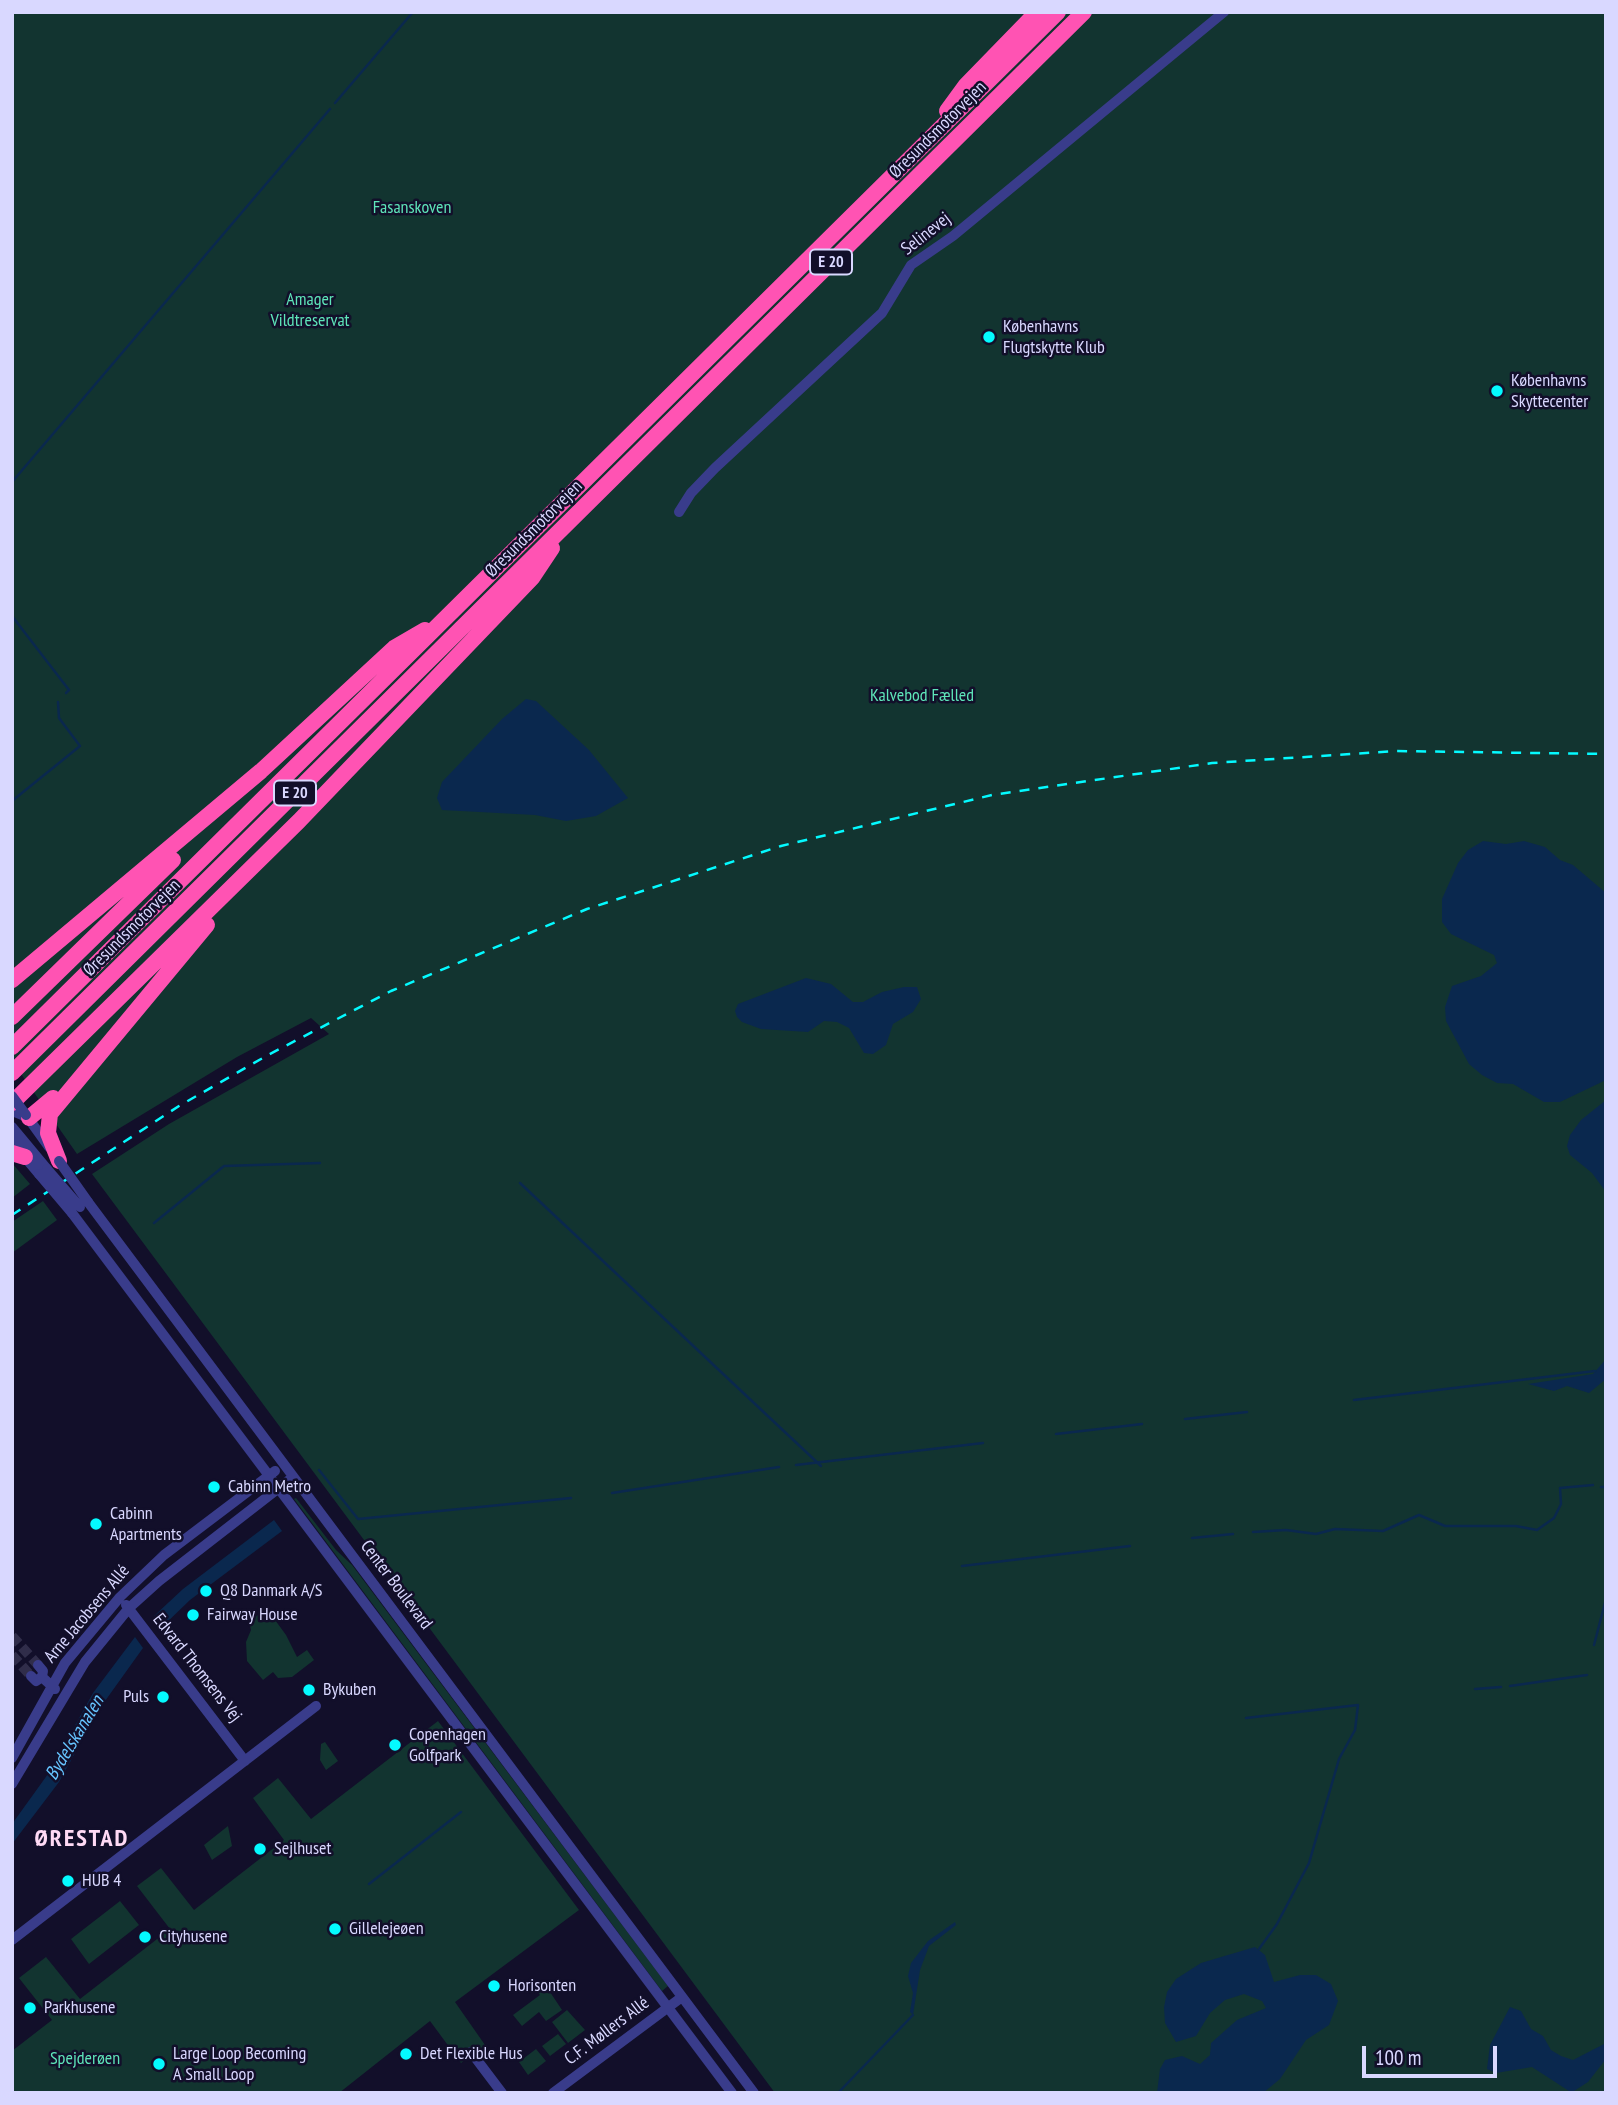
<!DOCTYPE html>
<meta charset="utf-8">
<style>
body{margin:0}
#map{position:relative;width:1618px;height:2105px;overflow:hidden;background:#120f2a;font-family:"PT Sans Narrow",sans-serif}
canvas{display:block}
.frame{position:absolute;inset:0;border:14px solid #d9d8ff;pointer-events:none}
.scale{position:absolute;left:1362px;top:2046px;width:135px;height:32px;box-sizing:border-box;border:4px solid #d9d8ff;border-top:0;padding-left:9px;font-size:21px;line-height:24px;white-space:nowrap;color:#d9d8ff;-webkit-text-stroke:5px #120f2a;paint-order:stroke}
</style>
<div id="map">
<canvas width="1618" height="2105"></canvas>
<div class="frame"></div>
<div class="scale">100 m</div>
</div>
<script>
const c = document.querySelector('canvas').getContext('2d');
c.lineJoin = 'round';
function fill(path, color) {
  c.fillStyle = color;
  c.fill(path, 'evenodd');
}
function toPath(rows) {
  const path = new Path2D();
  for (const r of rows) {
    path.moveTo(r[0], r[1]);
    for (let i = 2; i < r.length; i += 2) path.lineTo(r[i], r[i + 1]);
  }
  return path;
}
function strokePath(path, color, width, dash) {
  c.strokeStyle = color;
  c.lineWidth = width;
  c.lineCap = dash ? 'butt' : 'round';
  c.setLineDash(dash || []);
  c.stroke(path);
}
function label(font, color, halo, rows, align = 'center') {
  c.font = font + ' "PT Sans Narrow",sans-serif';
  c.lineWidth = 5;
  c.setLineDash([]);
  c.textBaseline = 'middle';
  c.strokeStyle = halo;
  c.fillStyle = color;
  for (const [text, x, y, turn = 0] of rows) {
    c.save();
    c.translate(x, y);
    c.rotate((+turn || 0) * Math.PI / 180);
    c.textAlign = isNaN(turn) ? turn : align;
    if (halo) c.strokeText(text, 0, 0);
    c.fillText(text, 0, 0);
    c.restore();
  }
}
fill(toPath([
 [12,12,1606,12,1606,2093,775,2093,92,1174,169,1124,329,1034,311,1018,237,1057,77,1154,12,1061],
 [12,1163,30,1184,12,1198],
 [43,1201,57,1220,12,1253,12,1222],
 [296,1498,336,1550,352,1565,668,1986,662,1991,294,1499],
 [267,1609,286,1635,297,1657,307,1650,314,1660,292,1677,278,1678,273,1672,263,1680,247,1661,246,1642,251,1630,249,1621],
 [438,1721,579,1910,455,2002,485,2045,461,2063,430,2021,339,2093,12,2093,12,2051,52,2020,19,1978,46,1957,80,1999,170,1929,137,1886,161,1868,194,1910,284,1840,253,1798,278,1778,311,1819],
 [325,1742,338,1761,326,1770,320,1760,321,1744],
 [228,1826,232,1846,212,1860,204,1845],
 [120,1901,139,1925,89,1964,71,1939],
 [542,1980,562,2010,546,2021,539,2012,522,2026,513,2015,540,1995,534,1987],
 [567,2010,585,2030,568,2043,552,2022],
 [558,2034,566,2044,550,2056,542,2046],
 [536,2049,546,2061,528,2075,519,2062]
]), '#123430');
fill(toPath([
 [526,699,536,701,589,750,628,798,596,816,566,821,535,815,442,810,437,798,442,782,502,719],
 [1483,841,1506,844,1524,841,1545,847,1560,860,1573,865,1606,893,1606,1080,1560,1102,1544,1102,1513,1084,1497,1083,1482,1075,1469,1064,1446,1021,1445,1007,1452,986,1481,976,1497,963,1494,955,1451,934,1442,922,1442,899,1458,863,1468,850],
 [806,978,831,984,853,1002,863,1002,882,992,904,987,917,987,921,999,913,1012,893,1024,886,1045,873,1054,864,1053,849,1028,837,1022,824,1021,808,1032,761,1029,742,1022,737,1017,735,1011,738,1004],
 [1606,1100,1606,1192,1592,1173,1570,1155,1567,1146,1570,1135,1581,1120],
 [1606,1359,1606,1379,1589,1393,1567,1386,1554,1391,1528,1384,1593,1374],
 [274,1520,282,1531,190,1600,162,1627,154,1616,183,1589],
 [135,1637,143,1648,100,1708,59,1782,12,1844,12,1824,48,1774,93,1693],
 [955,1922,956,1925,929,1946,920,1970,913,2015,910,2012,913,1993,908,1976,911,1963,928,1941],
 [1255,1947,1265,1955,1274,1982,1300,1975,1316,1975,1331,1984,1338,2001,1329,2025,1306,2040,1280,2079,1263,2093,1157,2093,1160,2069,1165,2060,1182,2056,1200,2064,1210,2055,1211,2043,1237,2020,1266,2008,1262,2001,1244,1994,1225,2000,1210,2013,1196,2036,1176,2042,1165,2023,1164,2007,1167,1992,1176,1979,1201,1963],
 [1510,2007,1521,2011,1531,2029,1543,2036,1551,2050,1561,2056,1573,2060,1606,2043,1606,2059,1588,2082,1574,2091,1569,2091,1532,2067,1496,2073,1487,2069,1490,2045]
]), '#0a284e');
strokePath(toPath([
 [335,103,413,12],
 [12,482,330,109],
 [12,616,69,690,66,693],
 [12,801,80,746,59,718,58,702],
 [520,1183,821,1466],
 [154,1223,224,1166,320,1163],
 [1354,1400,1595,1371],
 [1185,1419,1247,1412],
 [1056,1434,1142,1424],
 [796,1465,983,1443],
 [319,1470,358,1519,571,1498],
 [1601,1487,1606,1487],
 [612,1493,779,1467],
 [1253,1532,1286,1530,1316,1534,1335,1529,1383,1531,1419,1515,1445,1526,1516,1526,1537,1530,1554,1518,1561,1504,1560,1488,1593,1485],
 [1192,1538,1233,1534],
 [962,1566,1130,1546],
 [1594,1645,1606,1599],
 [1510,1686,1587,1675],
 [1475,1689,1501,1687],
 [1246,1718,1358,1705,1355,1730,1339,1759,1309,1863,1277,1924,1259,1949],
 [369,1884,461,1812],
 [838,2093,913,2015]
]), '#0a284e', 2.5);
strokePath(toPath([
 [12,1636,38,1665],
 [12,1655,31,1676]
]), '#302d4a', 10, [10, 5]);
strokePath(toPath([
 [679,512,691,493,715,468,882,313,911,265,953,236,1224,12],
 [12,1111,29,1118],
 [26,1115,49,1147],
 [12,1127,47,1169],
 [12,1142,39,1174],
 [88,1202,754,2093],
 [72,1213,732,2093],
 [126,1605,245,1761],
 [38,1665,43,1671,42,1677],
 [31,1676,36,1681,42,1677,55,1689],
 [12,1758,65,1663,120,1597,164,1555,275,1471],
 [12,1784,85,1662,129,1608,159,1581,293,1477],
 [12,1940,316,1706],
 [471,2052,502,2093],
 [553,2093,682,1997]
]), '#393c8b', 10);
strokePath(toPath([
 [947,111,966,85,1037,12],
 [12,980,261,771,394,648,425,630],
 [12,1017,173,860],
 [12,1047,1058,12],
 [12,1073,1084,12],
 [12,1103,299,821,532,578,552,548],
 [29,1118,53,1098],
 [12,1153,25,1157],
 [59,1161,48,1133,50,1114,207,925]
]), '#ff53b3', 16);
strokePath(toPath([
 [12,1215,179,1106,268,1055,391,991,587,909,781,846,992,795,1212,763,1397,751,1606,754]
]), '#04faff', 2.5, [10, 9]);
strokePath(toPath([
 [12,1096,26,1115],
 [59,1161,88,1202],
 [47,1169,80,1207],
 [39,1174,72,1213]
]), '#393c8b', 10);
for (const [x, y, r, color] of [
 [989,337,7,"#04faff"],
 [1497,391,7,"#04faff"],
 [214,1487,7,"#04faff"],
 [96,1524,7,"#04faff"],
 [206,1591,7,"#04faff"],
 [193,1615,7,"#04faff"],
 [309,1690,7,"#04faff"],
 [163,1697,7,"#04faff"],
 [395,1745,7,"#04faff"],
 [260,1849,7,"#04faff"],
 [68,1881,7,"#04faff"],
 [335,1929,7,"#04faff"],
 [145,1937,7,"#04faff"],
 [494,1986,7,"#04faff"],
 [30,2008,7,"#04faff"],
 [406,2054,7,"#04faff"],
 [159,2064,7,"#04faff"]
]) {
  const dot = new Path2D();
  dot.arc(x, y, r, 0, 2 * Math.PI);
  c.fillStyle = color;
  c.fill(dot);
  strokePath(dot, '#120f2a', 2.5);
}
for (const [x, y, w] of [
 [831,262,42],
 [295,793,42]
]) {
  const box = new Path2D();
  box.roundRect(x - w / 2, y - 12.5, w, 25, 5);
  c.fillStyle = '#120f2a';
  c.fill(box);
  strokePath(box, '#d9d8ff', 2);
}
label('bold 16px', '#d9d8ff', null, [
 ["E 20",831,262],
 ["E 20",295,793]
]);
label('18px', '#d9d8ff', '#120f2a', [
 ["Øresundsmotorvejen",938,130,-45],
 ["Selinevej",926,234,-38],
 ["Øresundsmotorvejen",534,529,-45],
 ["Øresundsmotorvejen",132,928,-45],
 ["Center Boulevard",396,1585,53],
 ["Arne Jacobsens Allé",87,1614,-50],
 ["Edvard Thomsens Vej",197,1668,52],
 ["C.F. Møllers Allé",607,2031,-37]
]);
label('18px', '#5ee5b9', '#120f2a', [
 ["Fasanskoven",412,208],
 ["Amager",310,300],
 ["Vildtreservat",310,321],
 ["Kalvebod Fælled",922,696],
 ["Spejderøen",85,2059]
]);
label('18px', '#d9d8ff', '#120f2a', [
 ["Københavns",1003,327],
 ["Flugtskytte Klub",1003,348],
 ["Københavns",1511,381],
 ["Skyttecenter",1511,402],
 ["Cabinn Metro",228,1487],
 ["Cabinn",110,1514],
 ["Apartments",110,1535],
 ["Q8 Danmark A/S",220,1591],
 ["Fairway House",207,1615],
 ["Bykuben",323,1690],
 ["Puls",149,1697,"right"],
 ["Copenhagen",409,1735],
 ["Golfpark",409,1756],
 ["Sejlhuset",274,1849],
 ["HUB 4",82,1881],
 ["Gillelejeøen",349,1929],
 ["Cityhusene",159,1937],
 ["Horisonten",508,1986],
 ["Parkhusene",44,2008],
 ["Large Loop Becoming",173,2054],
 ["A Small Loop",173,2075],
 ["Det Flexible Hus",420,2054]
], 'left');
label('italic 19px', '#66c4ff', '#120f2a', [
 ["Bydelskanalen",75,1738,-59]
]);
c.letterSpacing = '2px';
label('bold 24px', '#ffdaf5', '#120f2a', [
 ["ØRESTAD",82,1839]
]);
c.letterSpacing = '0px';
</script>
